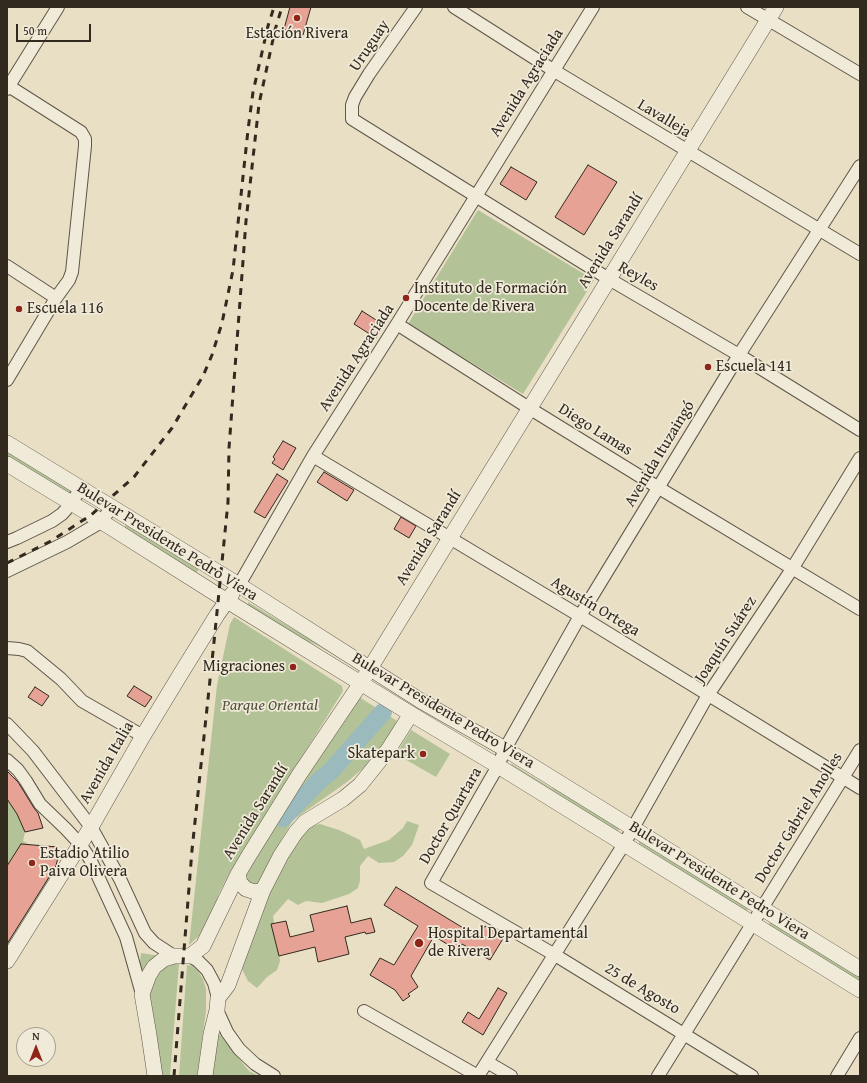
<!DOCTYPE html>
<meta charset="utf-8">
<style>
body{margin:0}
#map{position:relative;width:867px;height:1083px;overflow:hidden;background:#e8dfc5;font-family:"Gentium Book Plus",serif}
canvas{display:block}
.frame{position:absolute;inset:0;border:8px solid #32291f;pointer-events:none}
.north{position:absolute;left:16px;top:1027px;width:40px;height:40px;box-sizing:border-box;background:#f0ead9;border:1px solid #a49d8f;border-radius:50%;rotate:0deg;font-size:11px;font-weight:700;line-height:16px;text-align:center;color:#32291f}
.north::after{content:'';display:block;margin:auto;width:14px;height:18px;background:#8f2418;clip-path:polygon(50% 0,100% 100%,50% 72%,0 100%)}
.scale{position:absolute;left:16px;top:24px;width:75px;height:18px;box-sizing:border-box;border:2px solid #32291f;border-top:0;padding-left:5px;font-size:12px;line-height:14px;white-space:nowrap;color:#32291f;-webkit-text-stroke:3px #f0ead9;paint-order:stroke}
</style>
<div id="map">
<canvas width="867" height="1083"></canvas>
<div class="frame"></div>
<div class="north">N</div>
<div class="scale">50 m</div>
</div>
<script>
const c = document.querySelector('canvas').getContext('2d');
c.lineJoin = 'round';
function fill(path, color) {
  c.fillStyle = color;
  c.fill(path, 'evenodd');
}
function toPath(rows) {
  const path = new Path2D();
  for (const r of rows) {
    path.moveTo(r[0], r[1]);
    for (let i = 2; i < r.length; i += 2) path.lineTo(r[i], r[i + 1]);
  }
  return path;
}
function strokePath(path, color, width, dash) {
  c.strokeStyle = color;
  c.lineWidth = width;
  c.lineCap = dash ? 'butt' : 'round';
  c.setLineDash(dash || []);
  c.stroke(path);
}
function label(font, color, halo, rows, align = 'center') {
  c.font = font + ' "Gentium Book Plus",serif';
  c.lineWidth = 3.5;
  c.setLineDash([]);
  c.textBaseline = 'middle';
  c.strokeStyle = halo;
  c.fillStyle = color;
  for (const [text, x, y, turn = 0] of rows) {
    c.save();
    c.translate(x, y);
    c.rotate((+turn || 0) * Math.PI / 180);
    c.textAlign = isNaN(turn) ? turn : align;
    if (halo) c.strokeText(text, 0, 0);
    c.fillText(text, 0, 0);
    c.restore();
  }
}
fill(toPath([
 [478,210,594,280,523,394,408,324],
 [7,450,75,491,75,496,7,459],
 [126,524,198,568,198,570,197,572,193,572,124,528],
 [248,602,296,631,315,638,359,670,317,645,294,636,248,607],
 [234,617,342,686,343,691,230,872,220,891,210,917,198,937,189,945,217,685,230,624],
 [359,697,397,721,382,748,367,765,347,782,293,820,280,842,262,882,256,885,248,882,245,875,277,821],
 [411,730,450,754,436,777,396,754],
 [512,764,551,788,570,794,619,827,619,830,617,831,509,766],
 [7,771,21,786,31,799,36,807,43,828,25,832,23,841,30,845,58,847,55,868,51,880,7,950],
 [407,821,419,825,412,845,403,856,394,862,379,863,368,856,360,866,360,880,358,888,349,894,322,903,306,901,298,905,288,899,273,916,280,961,277,970,267,977,257,988,248,981,241,967,276,878,293,849,310,826,320,824,339,830,360,840,364,849,389,840,403,828],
 [641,841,749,907,748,910,746,911,639,844,639,842],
 [771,921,860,973,860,984,769,926,769,923],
 [141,953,160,956,143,973,140,962],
 [174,964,179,964,170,1076,160,1076,149,1001,151,984,159,973,166,967],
 [187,965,193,966,198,971,203,979,206,989,206,1011,197,1076,179,1076],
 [216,1030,249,1071,259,1076,209,1076]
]), '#b3c297');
strokePath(toPath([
 [283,818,321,779,331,771,383,712]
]), '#9ababd', 18);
const building = toPath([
 [290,7,311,7,303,35,284,29,290,7],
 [588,165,617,182,584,235,555,217,588,165],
 [511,167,537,182,526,200,500,184,511,167],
 [362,311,384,325,376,338,354,324,362,311],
 [283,441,296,448,283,470,272,463,275,459,273,457,283,441],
 [324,472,354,490,347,501,317,482,324,472],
 [277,474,288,481,265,518,254,512,277,474],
 [401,517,416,526,409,538,394,529,401,517],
 [134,686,152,697,145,707,127,696,134,686],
 [35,687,49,696,42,706,28,697,35,687],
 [7,771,18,782,34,808,38,813,43,828,25,832,17,814,7,799,7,771],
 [21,844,58,847,58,857,56,866,7,944,7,866,21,844],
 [396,887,478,937,485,926,504,937,490,960,462,944,458,951,434,936,411,976,418,987,408,994,410,996,403,1001,395,990,370,975,380,958,394,965,418,926,384,905,396,887],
 [347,906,351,923,371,918,375,932,366,934,365,932,345,937,349,954,318,962,315,947,279,956,271,924,286,921,290,937,314,931,310,915,347,906],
 [498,988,507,993,483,1035,462,1022,468,1012,479,1019,498,988]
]);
fill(building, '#e5a295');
strokePath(building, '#32291f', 1);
const minor = toPath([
 [416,7,369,74,355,97,352,105,352,119,609,279,739,355,860,430],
 [454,7,553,70,860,254],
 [747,7,860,74],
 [7,85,81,132,85,139,85,146,72,272,69,280,56,298,7,380],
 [7,89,58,7],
 [7,266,56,298],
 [397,324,529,408,659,488,860,609],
 [313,456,580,616,860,788],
 [7,542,17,538,52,521,62,514,71,504,80,489],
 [7,571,67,542,101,522,111,508],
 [239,585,313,456,397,324,593,7],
 [7,648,19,649,27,651,61,679,82,701,143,736],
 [7,724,33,751,91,827,120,879,145,933,154,943,174,956],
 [7,760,18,770,26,781,40,804,66,829,80,844,90,859,126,937,142,994],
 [190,956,198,961,207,970,214,983,218,998],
 [217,1010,227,1032,239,1049,255,1064,274,1076],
 [364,1011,478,1076],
 [487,1062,511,1076],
 [478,1076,624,844,708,695,792,569,860,458],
 [658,1076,860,750],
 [752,1076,555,955,431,883,487,785,498,766,505,749,580,616,739,355,860,166],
 [837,1076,860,1038]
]);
const tertiary = toPath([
 [7,443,239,585,421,701,505,749,860,969],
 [7,464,91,515,224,599,411,714,498,766,860,990],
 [238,874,240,883,246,889,255,892,263,890],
 [7,961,91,827,143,736,180,675,217,615,232,594],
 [155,1076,149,1035,142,994,149,975,154,967,164,959,174,956,190,956,203,946,238,874,248,857,299,775,361,683,776,7],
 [205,1076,211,1034,217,1010,218,998,228,985,263,890,281,855,296,832,305,822,343,799,360,785,388,750,411,714]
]);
strokePath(minor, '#605648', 14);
strokePath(tertiary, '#605648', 16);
strokePath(minor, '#f0ead9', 12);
strokePath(tertiary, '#f0ead9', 15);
strokePath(toPath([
 [7,563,51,541,91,515,134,477,172,428,203,376,212,355,222,323,233,270,248,130,253,92,268,26,274,7],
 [174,1076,192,850,214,642,228,502,229,448,246,221,259,104,275,30,282,7]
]), '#32291f', 3, [7, 7]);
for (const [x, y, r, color] of [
 [297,18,4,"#8f2418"],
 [406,298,4,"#8f2418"],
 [19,309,4,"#8f2418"],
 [708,367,4,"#8f2418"],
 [293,667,4,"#8f2418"],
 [423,754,4,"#8f2418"],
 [32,863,4,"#8f2418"],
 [419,943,5,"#8f2418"]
]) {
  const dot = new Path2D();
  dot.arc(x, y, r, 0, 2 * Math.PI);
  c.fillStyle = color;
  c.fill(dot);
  strokePath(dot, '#f0ead9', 1.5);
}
label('16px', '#32291f', '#f0ead9', [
 ["Estación Rivera",297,34,"center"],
 ["Instituto de Formación",414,289],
 ["Docente de Rivera",414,307],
 ["Escuela 116",27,309],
 ["Escuela 141",716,367],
 ["Migraciones",285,667,"right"],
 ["Skatepark",415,754,"right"],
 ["Estadio Atilio",40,854],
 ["Paiva Olivera",40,872],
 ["Hospital Departamental",428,934],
 ["de Rivera",428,952]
], 'left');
label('16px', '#32291f', '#f0ead9', [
 ["Uruguay",370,46,-56],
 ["Avenida Agraciada",527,83,-58],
 ["Lavalleja",664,119,31],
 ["Avenida Sarandí",611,241,-58],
 ["Reyles",638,277,30],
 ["Avenida Agraciada",357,358,-57],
 ["Diego Lamas",595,430,32],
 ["Avenida Ituzaingó",660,454,-59],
 ["Avenida Sarandí",429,538,-58],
 ["Bulevar Presidente Pedro Viera",167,542,32],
 ["Agustín Ortega",595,607,31],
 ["Joaquín Suárez",726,640,-57],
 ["Bulevar Presidente Pedro Viera",443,711,31],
 ["Avenida Italia",107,763,-60],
 ["Avenida Sarandí",256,812,-58],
 ["Doctor Quartara",451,816,-60],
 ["Doctor Gabriel Anolles",799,818,-58],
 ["Bulevar Presidente Pedro Viera",719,881,32],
 ["25 de Agosto",642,989,31]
]);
label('italic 16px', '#524f3d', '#f0ead9', [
 ["Parque Oriental",270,706]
]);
</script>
